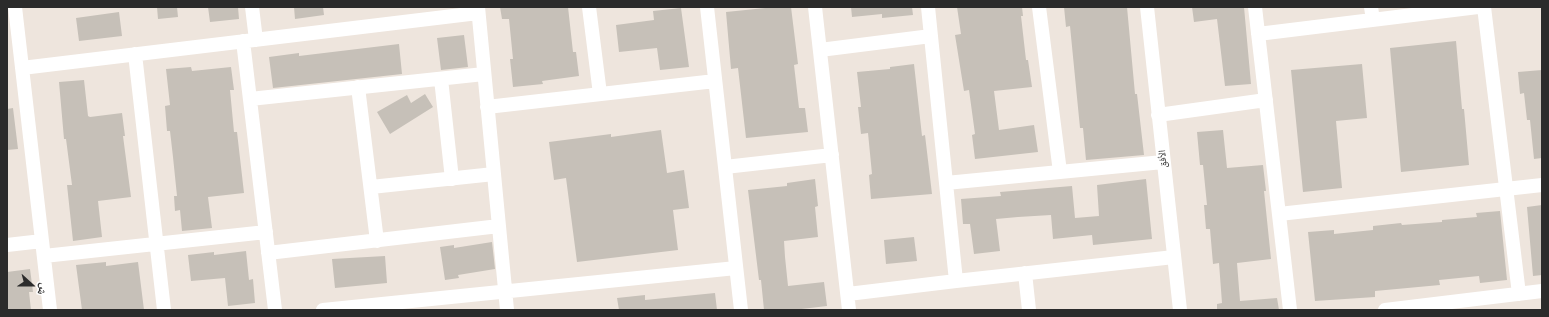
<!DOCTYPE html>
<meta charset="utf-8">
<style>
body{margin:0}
#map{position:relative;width:1549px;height:317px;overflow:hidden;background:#eee5dd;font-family:"Noto Sans","Noto Naskh Arabic",sans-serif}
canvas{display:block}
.frame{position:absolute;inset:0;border:8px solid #2b2b2b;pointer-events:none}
.north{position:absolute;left:12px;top:265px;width:40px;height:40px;-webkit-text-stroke:3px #fff;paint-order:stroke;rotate:111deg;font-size:11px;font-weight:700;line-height:16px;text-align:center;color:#2b2b2b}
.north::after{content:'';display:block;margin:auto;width:14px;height:18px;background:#2b2b2b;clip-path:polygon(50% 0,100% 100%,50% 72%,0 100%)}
</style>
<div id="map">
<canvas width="1549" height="317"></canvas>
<div class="frame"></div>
<div class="north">ش</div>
</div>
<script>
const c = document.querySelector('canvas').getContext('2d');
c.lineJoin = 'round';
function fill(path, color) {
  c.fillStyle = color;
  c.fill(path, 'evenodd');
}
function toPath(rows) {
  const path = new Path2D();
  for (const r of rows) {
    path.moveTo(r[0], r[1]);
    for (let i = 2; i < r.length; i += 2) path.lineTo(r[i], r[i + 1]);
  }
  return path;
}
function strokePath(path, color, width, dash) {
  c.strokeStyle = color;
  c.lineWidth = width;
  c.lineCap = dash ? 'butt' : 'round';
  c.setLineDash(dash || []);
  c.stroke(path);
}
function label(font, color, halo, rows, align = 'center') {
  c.font = font + ' "Noto Sans","Noto Naskh Arabic",sans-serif';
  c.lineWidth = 3;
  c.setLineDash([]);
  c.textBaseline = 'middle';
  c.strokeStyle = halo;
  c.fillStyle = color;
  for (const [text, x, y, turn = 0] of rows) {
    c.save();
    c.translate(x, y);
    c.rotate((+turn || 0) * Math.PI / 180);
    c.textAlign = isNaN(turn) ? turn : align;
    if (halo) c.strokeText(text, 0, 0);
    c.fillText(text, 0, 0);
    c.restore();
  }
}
fill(toPath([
 [157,7,177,7,178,17,158,19],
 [208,7,238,7,239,19,210,22],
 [294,7,323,7,324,15,295,19],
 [500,7,568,7,573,52,576,52,579,76,542,81,543,84,513,87,510,59,513,59,509,19,502,19],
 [775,7,791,7,798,64,794,65,799,108,805,108,808,132,746,138,738,68,731,69,726,12],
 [851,7,912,7,913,15,882,18,882,14,852,17],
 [957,7,1022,7,1023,16,1021,16,1026,60,1028,60,1032,87,994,91,999,130,1034,125,1038,152,975,159,972,135,975,134,969,90,964,91,955,35,961,34],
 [1064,7,1127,7,1135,94,1137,94,1144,155,1086,160,1083,128,1080,128,1070,26,1066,27],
 [1192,7,1244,7,1251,84,1225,86,1217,19,1194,22],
 [681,8,689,67,660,70,657,48,619,52,616,25,654,20,653,11],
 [119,12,122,36,79,41,76,18],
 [464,35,468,67,441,70,437,38],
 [1456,41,1462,109,1464,109,1469,165,1401,172,1390,48],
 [399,44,402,74,273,88,269,57,299,53,299,56],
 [914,64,922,136,925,135,932,194,871,199,869,175,872,174,868,133,861,134,858,107,861,107,857,72,890,69,890,67],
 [1362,64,1367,118,1336,121,1342,188,1303,192,1291,70],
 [191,67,192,71,231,67,234,90,230,90,234,132,237,132,244,193,208,197,212,228,182,231,180,210,175,211,174,196,177,196,173,157,170,131,167,131,165,106,170,105,166,69],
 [1542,70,1542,158,1534,159,1530,120,1527,120,1524,93,1520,94,1518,72],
 [84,80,88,116,90,117,122,113,125,136,123,136,131,197,98,201,102,237,73,241,67,185,72,185,66,139,64,139,59,82],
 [425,94,433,107,390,134,377,112,407,95,411,103],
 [13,108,18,149,7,150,7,109],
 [661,130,667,173,684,170,689,208,673,210,678,250,577,262,566,178,554,180,549,142,611,134,611,137],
 [1223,130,1227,168,1263,165,1266,191,1264,191,1271,259,1237,263,1240,301,1277,298,1279,310,1217,310,1217,304,1222,303,1219,263,1213,264,1210,229,1206,229,1204,205,1207,205,1203,165,1200,165,1197,132],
 [815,179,818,206,815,207,818,237,784,241,785,257,788,286,824,282,827,306,793,310,764,310,761,280,759,280,748,190,787,186,787,183],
 [1146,179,1152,239,1093,245,1092,235,1053,239,1051,215,1018,217,996,219,1000,251,974,254,970,224,963,224,961,199,1001,196,1000,192,1072,186,1075,218,1099,216,1097,185],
 [1542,205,1542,275,1533,276,1527,207],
 [1500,211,1507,280,1480,283,1479,276,1439,280,1440,285,1375,291,1375,297,1315,301,1308,232,1334,230,1334,234,1373,230,1373,226,1401,223,1402,225,1442,222,1442,220,1477,217,1476,213],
 [914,237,917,261,886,264,884,240],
 [492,242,495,269,458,275,459,278,445,280,440,247,454,245,454,248],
 [246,251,249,280,253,279,255,303,228,306,225,278,191,281,188,255,214,252,214,255],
 [385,256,387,283,335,288,332,259],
 [106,262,106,266,138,262,144,310,82,310,76,265],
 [30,269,33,292,29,292,31,310,7,310,7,272],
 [715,293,717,310,619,310,617,298,645,295,645,300]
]), '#c6c0b8');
strokePath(toPath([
 [15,7,50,310],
 [252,7,256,40],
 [478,7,507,310],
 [589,7,600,94],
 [707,7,741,310],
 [815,7,849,310],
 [928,7,956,281],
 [1039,7,1060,172],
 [1147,7,1180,310],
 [1255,7,1290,310],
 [1371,7,1373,20],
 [1484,7,1519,294],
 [1258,34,1478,7],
 [243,41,275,310],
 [820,50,931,36],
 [135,54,164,310],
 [22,68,478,13],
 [441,79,452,179],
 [358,87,377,241],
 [250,99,484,74],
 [487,107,715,81],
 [1158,115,1266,100],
 [725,167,832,155],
 [946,183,1163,162],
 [371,187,494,174],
 [1279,214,1542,185],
 [7,245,42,241],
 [268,253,499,226],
 [44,256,266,232],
 [1025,273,1029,310],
 [848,294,956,281,1174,257],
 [323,310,736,268],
 [1385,310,1542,291]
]), '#fff', 14);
label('10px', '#2b2b2b', '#fff', [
 ["الأفق",1163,159,-96]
]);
</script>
